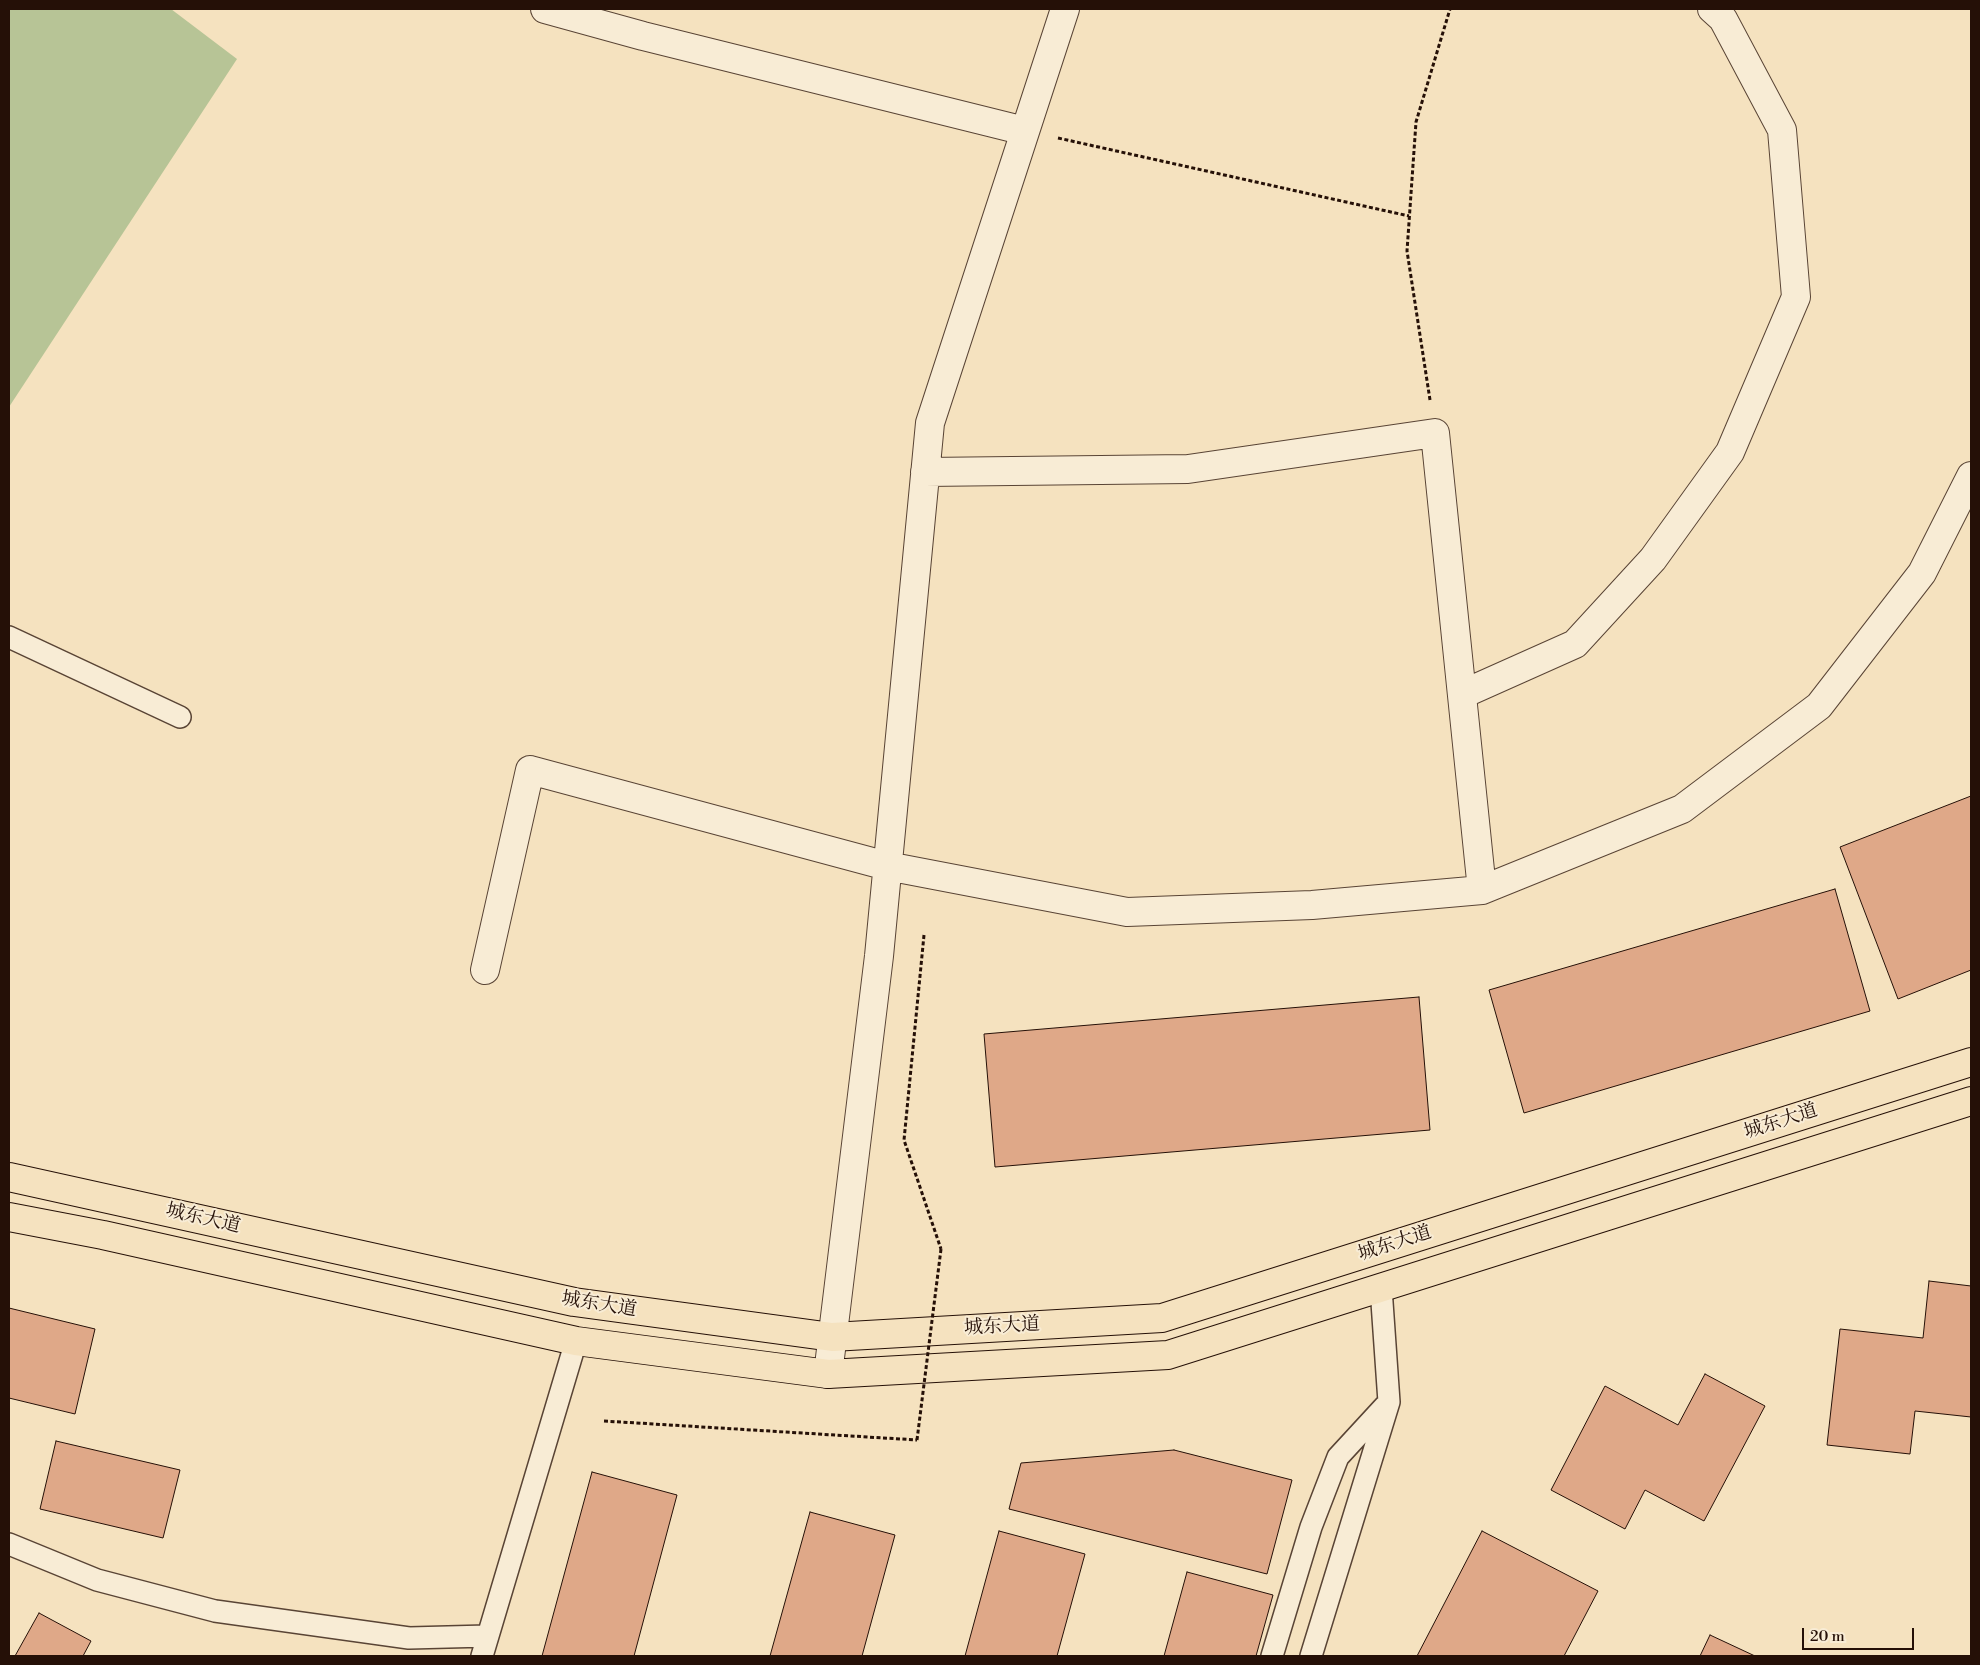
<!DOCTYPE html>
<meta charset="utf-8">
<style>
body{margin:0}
#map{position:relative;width:1980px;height:1665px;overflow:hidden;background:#f5e2bf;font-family:"Libre Bodoni",serif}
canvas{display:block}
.frame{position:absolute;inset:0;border:10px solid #251007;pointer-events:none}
.scale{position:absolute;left:1802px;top:1628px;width:112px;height:22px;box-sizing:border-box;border:2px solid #251007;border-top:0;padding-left:6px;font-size:15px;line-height:18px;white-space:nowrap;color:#251007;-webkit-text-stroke:4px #f8ecd5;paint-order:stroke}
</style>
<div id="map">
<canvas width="1980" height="1665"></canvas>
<div class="frame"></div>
<div class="scale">20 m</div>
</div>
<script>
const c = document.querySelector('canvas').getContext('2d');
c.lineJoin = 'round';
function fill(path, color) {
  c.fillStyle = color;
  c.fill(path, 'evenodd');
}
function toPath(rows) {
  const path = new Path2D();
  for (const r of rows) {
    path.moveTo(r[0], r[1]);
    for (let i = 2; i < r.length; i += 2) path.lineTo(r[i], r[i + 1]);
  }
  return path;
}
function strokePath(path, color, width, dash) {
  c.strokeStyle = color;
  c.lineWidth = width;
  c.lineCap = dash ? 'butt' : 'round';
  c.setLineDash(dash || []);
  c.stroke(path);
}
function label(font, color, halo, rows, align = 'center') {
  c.font = font + ' "Libre Bodoni","Noto Serif SC",serif';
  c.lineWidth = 4;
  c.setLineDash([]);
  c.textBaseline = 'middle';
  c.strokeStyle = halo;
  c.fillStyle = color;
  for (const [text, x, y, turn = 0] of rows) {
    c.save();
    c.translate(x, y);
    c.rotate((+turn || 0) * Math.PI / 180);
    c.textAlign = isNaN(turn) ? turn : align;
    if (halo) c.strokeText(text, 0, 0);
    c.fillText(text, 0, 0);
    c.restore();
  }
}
fill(toPath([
 [9,9,171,9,237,59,9,407]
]), '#b7c496');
const building = toPath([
 [1971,796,1971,970,1898,999,1840,847,1971,796],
 [1835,889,1870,1011,1524,1113,1489,990,1835,889],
 [1419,997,1430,1130,995,1167,984,1034,1419,997],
 [1929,1281,1971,1286,1971,1417,1915,1411,1910,1454,1827,1445,1840,1329,1923,1338,1929,1281],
 [9,1308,95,1329,75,1414,9,1398,9,1308],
 [1705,1374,1765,1406,1704,1521,1645,1490,1625,1529,1551,1490,1605,1386,1678,1425,1705,1374],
 [56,1441,180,1470,163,1538,40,1509,56,1441],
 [1174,1450,1292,1480,1267,1574,1009,1509,1021,1463,1174,1450],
 [592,1472,677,1495,634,1656,542,1656,592,1472],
 [810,1512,895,1535,862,1656,770,1656,810,1512],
 [999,1531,1085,1554,1057,1656,965,1656,999,1531],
 [1482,1531,1598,1591,1564,1656,1417,1656,1482,1531],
 [1187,1572,1273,1595,1256,1656,1164,1656,1187,1572],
 [39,1613,91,1641,83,1656,15,1656,39,1613],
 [1710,1635,1755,1656,1700,1656,1710,1635]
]);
fill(building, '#dfa888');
strokePath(building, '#251007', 1);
const lane = toPath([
 [9,637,180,717],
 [9,1544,97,1580,215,1611,409,1638,487,1636],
 [482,1656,576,1341],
 [1272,1656,1311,1527,1338,1457,1385,1406],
 [1311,1656,1389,1402,1381,1288]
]);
const street = toPath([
 [545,9,643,36,1025,131],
 [925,472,1188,469,1435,433,1482,890],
 [1463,694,1575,644,1653,559,1730,452,1796,297,1782,130,1723,19,1712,9],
 [485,970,530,770,887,866,1127,912,1312,905,1482,890,1682,809,1819,706,1922,573,1971,476],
 [828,1374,879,956,930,423,1065,9]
]);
const primary = toPath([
 [9,1177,574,1302,832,1337,1162,1318,1971,1062],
 [9,1217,103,1235,576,1341,828,1374,1168,1355,1971,1101]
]);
strokePath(lane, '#594435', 24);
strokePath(street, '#594435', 30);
strokePath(primary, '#251007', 30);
strokePath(toPath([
 [1058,138,1409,216],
 [1430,400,1407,251,1416,122,1450,9],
 [924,935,904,1140,941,1249],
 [604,1421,917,1440]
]), '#251007', 3, [4, 2.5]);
strokePath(lane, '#f8ecd5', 21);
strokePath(street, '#f8ecd5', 28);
strokePath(primary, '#f5e2bf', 28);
strokePath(toPath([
 [917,1440,941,1249]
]), '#251007', 3, [4, 2.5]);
label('19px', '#251007', '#f8ecd5', [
 ["城东大道",1781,1122,-18],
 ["城东大道",203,1219,13],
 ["城东大道",1395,1244,-18],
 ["城东大道",599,1305,9],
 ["城东大道",1002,1327,-3]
]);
</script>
